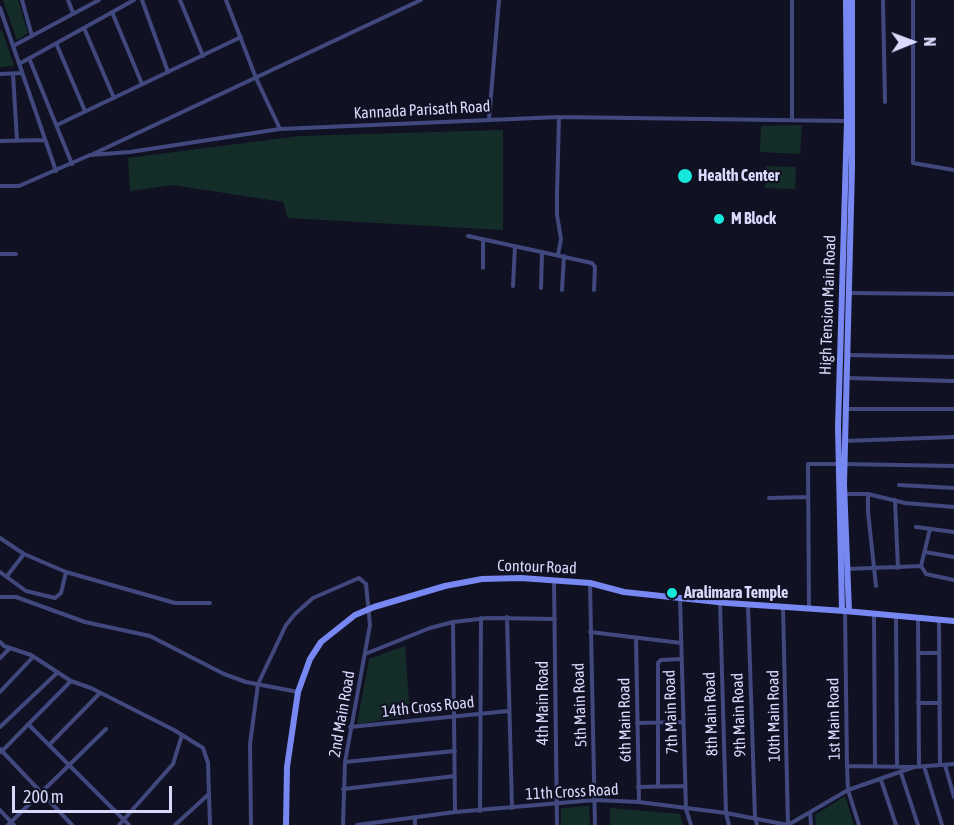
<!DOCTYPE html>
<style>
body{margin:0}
#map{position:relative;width:954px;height:825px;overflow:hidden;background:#111124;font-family:"Asap Condensed",sans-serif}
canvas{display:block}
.north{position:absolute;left:882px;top:12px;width:60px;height:60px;-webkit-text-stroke:4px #111124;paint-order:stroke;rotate:89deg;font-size:16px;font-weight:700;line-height:24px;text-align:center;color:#d8d9fb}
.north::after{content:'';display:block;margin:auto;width:21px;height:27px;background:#d8d9fb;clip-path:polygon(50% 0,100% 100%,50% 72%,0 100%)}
.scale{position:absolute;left:12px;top:786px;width:160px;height:27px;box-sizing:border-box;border:3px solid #d8d9fb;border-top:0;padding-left:8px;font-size:18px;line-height:21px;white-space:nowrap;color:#d8d9fb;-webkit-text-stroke:4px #111124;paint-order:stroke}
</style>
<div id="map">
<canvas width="954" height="825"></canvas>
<div class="north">N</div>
<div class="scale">200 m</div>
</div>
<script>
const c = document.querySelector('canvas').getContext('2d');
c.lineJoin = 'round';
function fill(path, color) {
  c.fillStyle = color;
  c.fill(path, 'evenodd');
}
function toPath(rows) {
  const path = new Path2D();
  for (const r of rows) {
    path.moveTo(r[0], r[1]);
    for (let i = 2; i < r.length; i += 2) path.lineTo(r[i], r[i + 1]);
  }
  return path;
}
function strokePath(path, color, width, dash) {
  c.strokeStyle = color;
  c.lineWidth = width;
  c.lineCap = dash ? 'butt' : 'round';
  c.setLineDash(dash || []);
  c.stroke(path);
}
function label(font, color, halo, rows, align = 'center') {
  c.font = font + ' "Asap Condensed",sans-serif';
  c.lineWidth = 4.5;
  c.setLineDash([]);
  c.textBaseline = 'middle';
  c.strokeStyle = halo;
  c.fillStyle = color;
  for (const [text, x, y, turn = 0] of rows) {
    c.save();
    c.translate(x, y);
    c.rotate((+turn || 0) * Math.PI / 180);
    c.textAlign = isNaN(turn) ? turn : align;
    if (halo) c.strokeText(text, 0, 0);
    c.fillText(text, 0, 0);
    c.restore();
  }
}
fill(toPath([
 [3,0,18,0,28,33,17,40],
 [2,30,14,66,0,67,0,31],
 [802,125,800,154,760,152,761,126],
 [503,130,503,230,288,218,283,202,173,185,130,191,128,158,299,136],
 [766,166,796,167,795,189,765,188],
 [405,646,410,716,357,724,369,659],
 [845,796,854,825,816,825,815,815],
 [589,806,590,825,561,825,561,808],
 [610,808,680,814,683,825,610,825]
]), '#152d28');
strokePath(toPath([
 [22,0,32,36],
 [68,0,73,13],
 [142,0,168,72],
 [180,0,203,56],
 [226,0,256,78,280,129],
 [883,0,885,102],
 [913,0,913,163,954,170],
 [0,8,56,171],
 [112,12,142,84],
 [84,28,114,98],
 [56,43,85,111],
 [13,46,99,0],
 [29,58,72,164],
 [19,64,134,0],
 [0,74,22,73],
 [13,74,17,140],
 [489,119,499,0],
 [792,119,792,0],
 [57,125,241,37],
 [0,141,44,140],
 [93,154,421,0],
 [0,186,19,186,90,155,130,152,280,129,559,117,846,121],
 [468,236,592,263,595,267,594,290],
 [0,254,16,254],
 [558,255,561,239,557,215,557,194,559,117],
 [483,268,483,239],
 [513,286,515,246],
 [541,288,542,252],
 [562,290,564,256],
 [849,293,954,294],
 [847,355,954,357],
 [847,378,954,381],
 [845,409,954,409],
 [844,441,954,437],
 [844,464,954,466],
 [899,485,954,488],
 [845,494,868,494,905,503,954,507],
 [868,494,868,512,876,586],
 [769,498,808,497],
 [895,500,898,568],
 [916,527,954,532],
 [0,538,24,554,66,572,175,603,210,603],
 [925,552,954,557],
 [921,566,926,574,954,580],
 [847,569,921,566,930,529],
 [0,572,26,591,55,598,61,593,66,572],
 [7,576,24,554],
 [554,581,557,825],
 [590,583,595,825],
 [0,597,16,597,85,622,150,636,224,674,246,682,298,692],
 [680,598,686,809,691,825],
 [720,602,726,813,729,825],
 [748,605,755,817,757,825],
 [783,607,788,825],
 [809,608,808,464,838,464],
 [845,611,847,766,848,790,859,825],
 [874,614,875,766],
 [896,616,897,765],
 [507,617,512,808],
 [918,618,919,766],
 [939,620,940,765],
 [453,622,455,812],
 [590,632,681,643],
 [636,638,639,802],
 [0,642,4,646,31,655,71,681,91,688,174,730,203,748,208,763,210,825],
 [918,653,939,653],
 [365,654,430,628,453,622,488,618,555,619],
 [0,658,10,648],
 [0,692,33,657],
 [918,703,940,703],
 [637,723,683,722],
 [28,724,129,825],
 [0,727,58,672],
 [350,727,508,711],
 [49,745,100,693],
 [0,749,72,825],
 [1,752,71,681],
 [345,762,455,751],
 [945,765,954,797],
 [847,766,914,767,954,764],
 [924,766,942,825],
 [901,773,918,825],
 [881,780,896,825],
 [638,787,685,786],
 [658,787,658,663,661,660,681,659],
 [343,789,455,776],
 [0,810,14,825],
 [480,811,481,618],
 [810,812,811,825],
 [8,825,106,729],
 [119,825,173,764,182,735],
 [175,825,209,794],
 [251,825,250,744,258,684,286,625,295,614,313,598,359,578,366,584,370,625,345,762,343,825],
 [357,825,455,812,595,800,639,802,726,813,788,825],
 [415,825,415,817],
 [788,825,848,790,914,767]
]), '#41487e', 4);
strokePath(toPath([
 [842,610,838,427,847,121,846,0],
 [849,611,844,484,852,168,852,0],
 [286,825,287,767,298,692,310,659,321,642,355,615,374,607,445,586,482,579,521,578,590,583,624,592,727,603,845,611,954,621]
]), '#7888f2', 6);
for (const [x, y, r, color] of [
 [685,176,8,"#17e8dc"],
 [719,219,6,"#17e8dc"],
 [672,593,6,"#17e8dc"]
]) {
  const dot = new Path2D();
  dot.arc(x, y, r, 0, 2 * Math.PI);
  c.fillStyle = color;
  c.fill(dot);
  strokePath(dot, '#111124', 2);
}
label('16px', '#d8d9fb', '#111124', [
 ["Kannada Parisath Road",422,110,-3],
 ["High Tension Main Road",828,305,-88],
 ["Contour Road",537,567,2],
 ["4th Main Road",543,703,-90],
 ["5th Main Road",580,705,-92],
 ["14th Cross Road",428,707,-6],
 ["7th Main Road",671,712,-92],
 ["2nd Main Road",342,714,-80],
 ["8th Main Road",711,714,-92],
 ["9th Main Road",739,715,-92],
 ["10th Main Road",774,716,-91],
 ["1st Main Road",834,719,-91],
 ["6th Main Road",625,720,-91],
 ["11th Cross Road",572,792,-3]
]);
label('bold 16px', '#d8d9fb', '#111124', [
 ["Health Center",698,176],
 ["M Block",731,219],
 ["Aralimara Temple",684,593]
], 'left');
</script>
